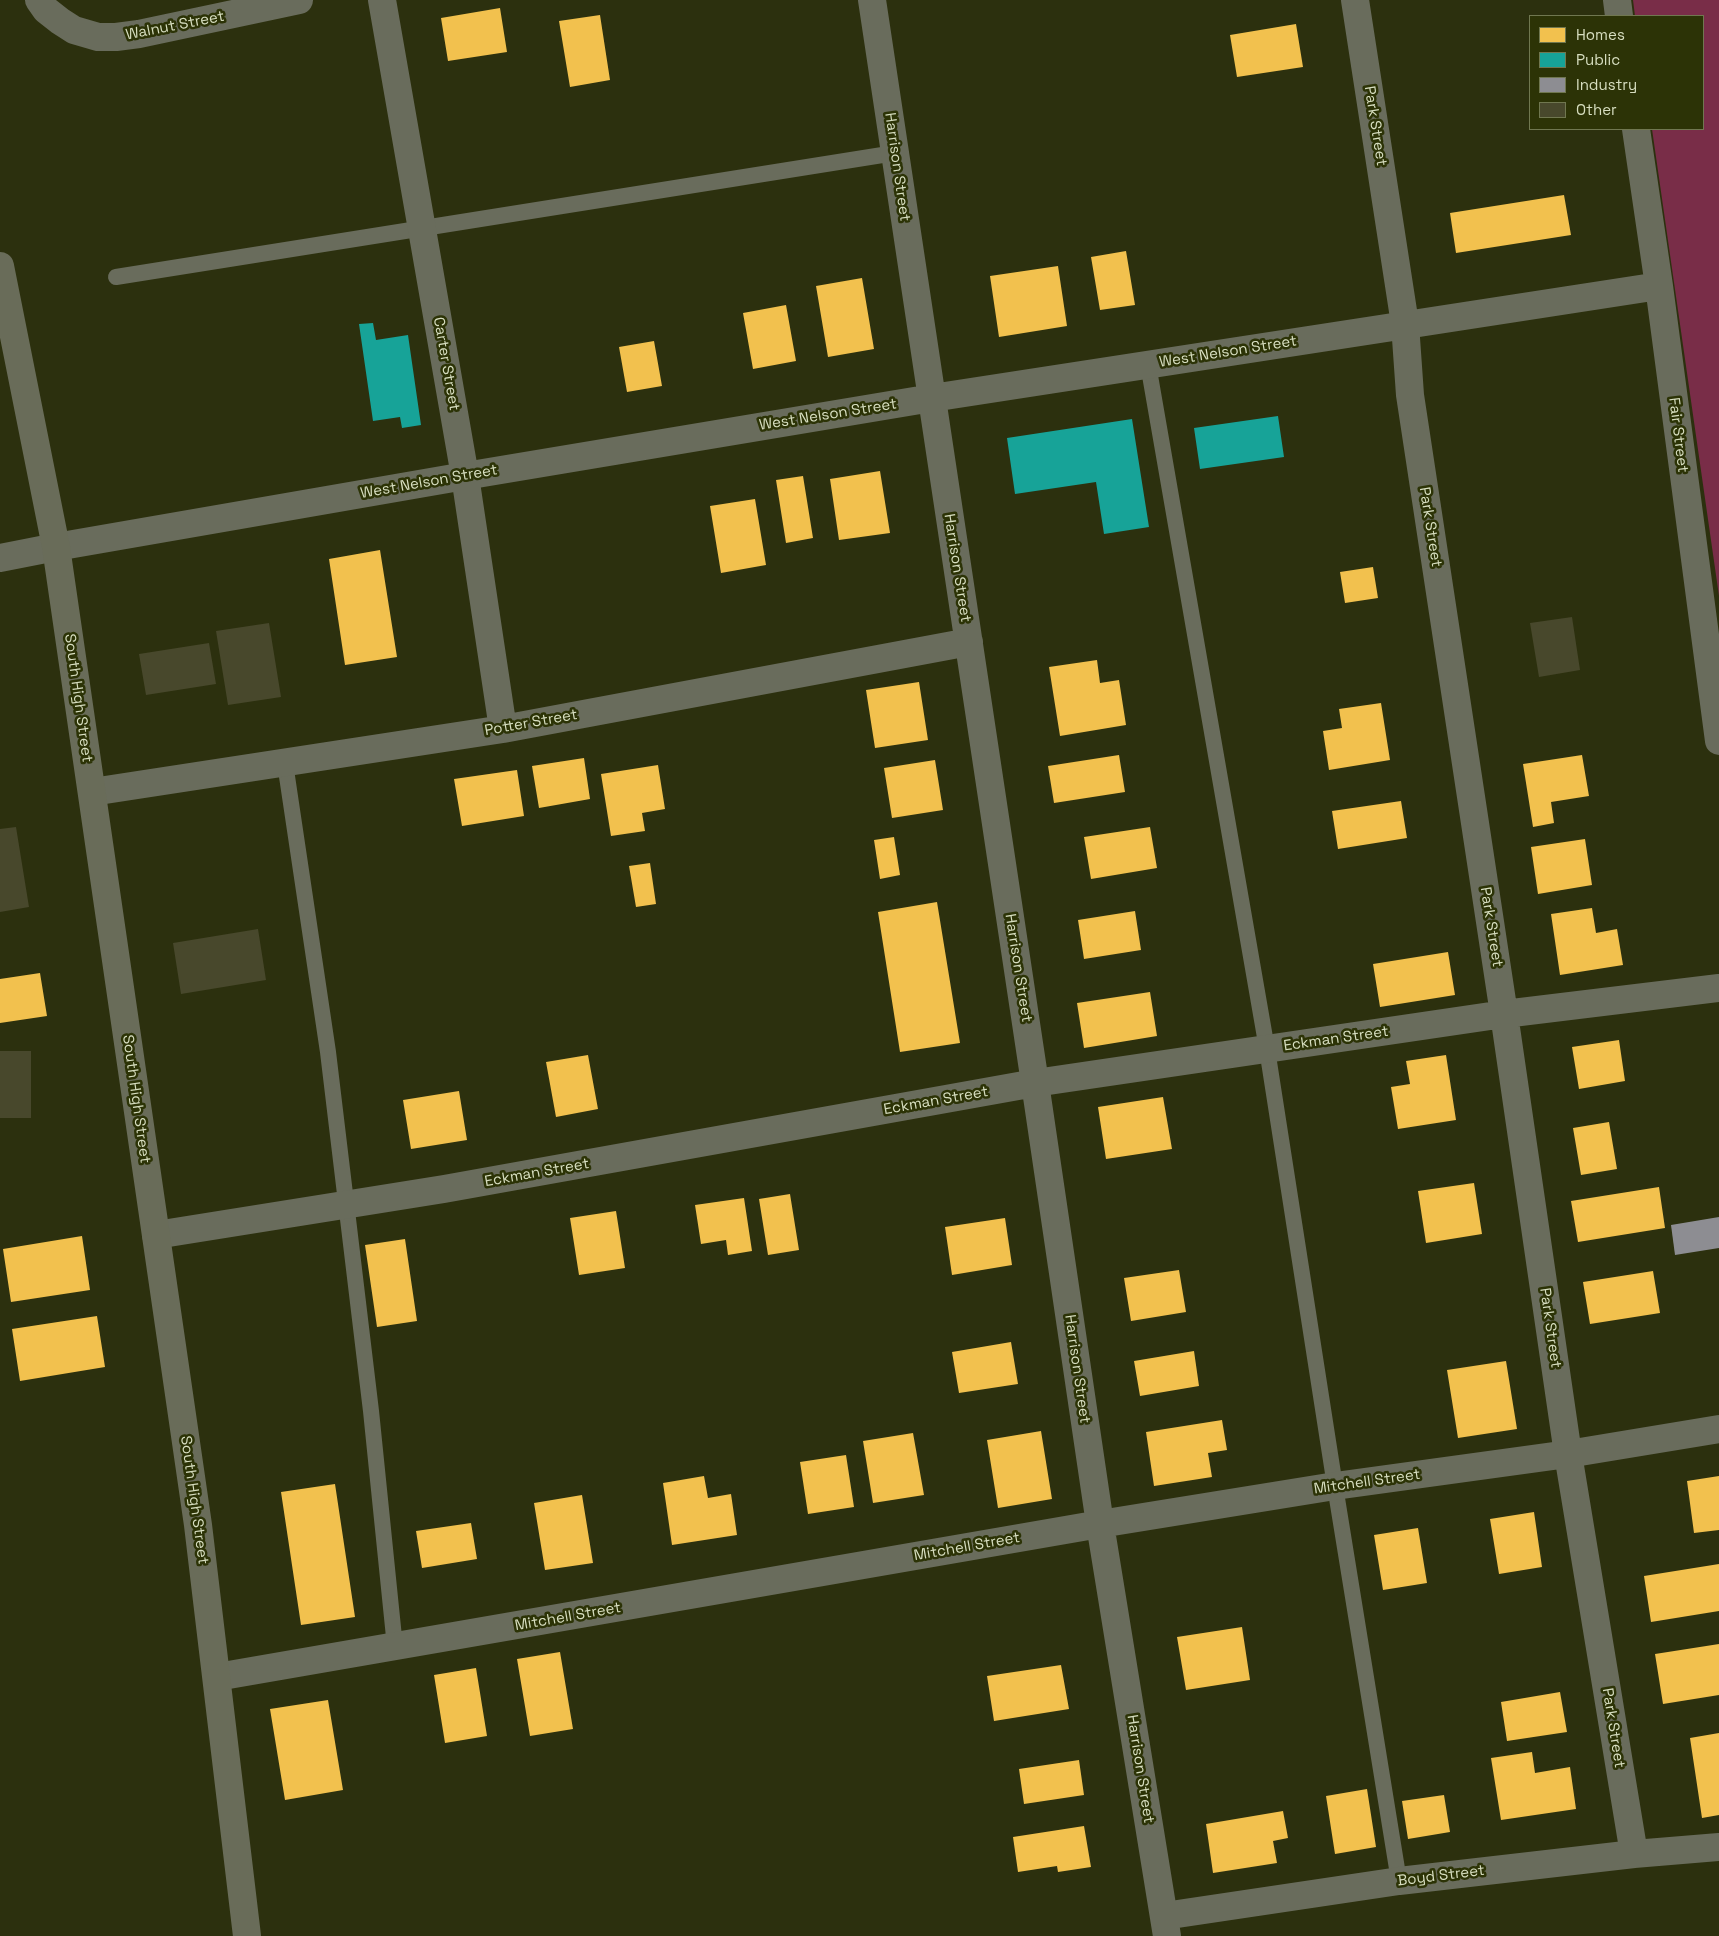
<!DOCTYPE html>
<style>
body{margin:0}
#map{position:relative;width:1719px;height:1936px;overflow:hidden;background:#2c300e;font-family:"Space Grotesk",sans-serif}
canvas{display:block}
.legend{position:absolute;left:1529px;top:15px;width:175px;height:115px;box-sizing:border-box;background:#2c3306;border:1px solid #707750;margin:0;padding:6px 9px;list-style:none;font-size:15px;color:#d7dec0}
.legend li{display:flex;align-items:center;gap:10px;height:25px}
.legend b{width:25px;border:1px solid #707750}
</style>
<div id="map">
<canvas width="1719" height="1936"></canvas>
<ul class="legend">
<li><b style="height:14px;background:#f2c14e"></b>Homes</li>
<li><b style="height:14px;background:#17a398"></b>Public</li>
<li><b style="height:14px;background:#8d8d92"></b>Industry</li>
<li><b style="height:14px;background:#48482c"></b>Other</li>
</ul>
</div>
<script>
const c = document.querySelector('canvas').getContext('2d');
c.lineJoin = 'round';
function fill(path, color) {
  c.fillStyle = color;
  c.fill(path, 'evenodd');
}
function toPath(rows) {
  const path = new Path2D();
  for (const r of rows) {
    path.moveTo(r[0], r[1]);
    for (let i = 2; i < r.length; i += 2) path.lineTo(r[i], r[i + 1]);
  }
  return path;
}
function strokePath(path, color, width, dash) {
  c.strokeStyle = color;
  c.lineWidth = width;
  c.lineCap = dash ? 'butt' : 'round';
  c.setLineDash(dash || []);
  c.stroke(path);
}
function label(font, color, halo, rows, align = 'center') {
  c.font = font + ' "Space Grotesk",sans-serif';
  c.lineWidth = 5;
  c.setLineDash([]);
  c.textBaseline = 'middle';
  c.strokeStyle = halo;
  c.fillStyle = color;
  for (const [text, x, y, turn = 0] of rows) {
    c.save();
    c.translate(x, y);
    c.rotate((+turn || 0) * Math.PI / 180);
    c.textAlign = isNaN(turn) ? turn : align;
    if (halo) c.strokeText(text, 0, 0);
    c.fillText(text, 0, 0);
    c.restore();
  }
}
fill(toPath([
 [1633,0,1719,0,1719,596,1652,129,1703,129,1703,16,1635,16]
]), '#792d48');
fill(toPath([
 [500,8,507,52,448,61,441,18],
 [600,15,610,80,570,87,559,21],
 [1296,24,1303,67,1237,77,1230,35],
 [1564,195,1571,235,1456,253,1450,213],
 [1126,251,1135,305,1100,310,1091,257],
 [1058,266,1067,326,999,337,990,276],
 [862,278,874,349,828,357,816,286],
 [786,305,796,361,753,369,743,313],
 [654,341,662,386,627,392,619,347],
 [880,471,890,533,839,540,830,479],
 [803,476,813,538,786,543,776,480],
 [755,499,766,565,721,573,710,506],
 [380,550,397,657,345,665,329,559],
 [1373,567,1378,598,1345,603,1340,572],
 [1097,660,1100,683,1119,680,1126,725,1060,736,1049,667],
 [919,682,928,740,875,748,866,690],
 [1381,703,1390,760,1329,770,1323,731,1342,728,1339,709],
 [1119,755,1125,792,1054,803,1048,766],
 [1582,755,1589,796,1551,802,1554,823,1533,827,1523,764],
 [584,758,590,799,539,808,532,766],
 [935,760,943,810,892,818,884,768],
 [658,765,665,809,642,813,645,831,611,836,601,774],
 [517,770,524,816,462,826,454,779],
 [1401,801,1407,838,1338,849,1332,811],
 [1150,827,1157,868,1091,879,1084,837],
 [894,837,900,875,880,879,874,840],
 [1585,839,1592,885,1538,894,1531,847],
 [650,863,656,904,636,907,629,866],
 [937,902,960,1043,900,1052,878,912],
 [1592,908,1596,933,1617,929,1623,965,1560,975,1551,914],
 [1135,911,1141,950,1084,959,1078,920],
 [1448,952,1455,995,1380,1007,1373,964],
 [40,973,47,1016,0,1023,0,979],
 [1150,992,1157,1036,1084,1048,1077,1003],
 [1619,1040,1625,1081,1579,1089,1572,1047],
 [588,1055,598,1109,556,1117,546,1062],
 [1446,1055,1456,1120,1398,1129,1391,1087,1410,1084,1406,1061],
 [459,1091,467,1140,411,1149,403,1100],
 [1163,1097,1172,1149,1106,1159,1098,1107],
 [1609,1122,1617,1169,1581,1175,1573,1128],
 [1474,1183,1482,1234,1426,1243,1418,1191],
 [1659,1187,1665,1228,1578,1242,1571,1201],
 [790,1194,799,1250,768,1255,759,1199],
 [744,1198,752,1251,728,1255,726,1240,701,1244,695,1205],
 [616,1211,625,1268,579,1275,570,1218],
 [1005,1218,1012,1265,952,1275,945,1227],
 [82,1236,90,1290,11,1302,3,1249],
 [405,1239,417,1321,377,1327,365,1245],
 [1179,1270,1186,1312,1131,1321,1124,1278],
 [1653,1271,1660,1313,1590,1324,1583,1282],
 [97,1316,105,1367,20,1381,12,1329],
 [1011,1342,1018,1384,959,1393,952,1352],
 [1194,1351,1199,1386,1140,1396,1134,1361],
 [1506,1361,1517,1429,1458,1438,1447,1370],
 [1222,1420,1227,1450,1208,1453,1212,1477,1154,1486,1146,1432],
 [1041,1431,1052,1499,998,1508,987,1440],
 [913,1433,924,1495,873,1503,863,1441],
 [846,1455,854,1507,808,1514,800,1462],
 [704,1476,708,1498,731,1494,737,1535,672,1545,663,1483],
 [1719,1476,1719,1530,1694,1533,1687,1481],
 [335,1484,355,1617,301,1625,281,1492],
 [582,1495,593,1563,545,1570,534,1503],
 [1534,1512,1542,1567,1499,1574,1490,1519],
 [471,1523,477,1559,422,1568,416,1531],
 [1418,1528,1427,1583,1383,1590,1374,1535],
 [1719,1564,1719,1611,1651,1622,1644,1576],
 [1242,1627,1250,1680,1186,1690,1177,1637],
 [1719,1644,1719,1695,1663,1704,1655,1654],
 [560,1652,573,1729,530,1736,517,1659],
 [1061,1665,1069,1709,994,1721,987,1676],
 [476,1668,487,1736,445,1743,434,1675],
 [1560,1692,1567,1732,1507,1741,1501,1702],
 [328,1700,343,1790,285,1800,270,1709],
 [1719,1733,1719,1815,1702,1818,1690,1738],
 [1532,1752,1535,1773,1570,1767,1576,1809,1501,1820,1491,1758],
 [1079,1760,1084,1795,1024,1804,1019,1769],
 [1367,1789,1376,1847,1335,1854,1326,1796],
 [1444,1795,1450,1832,1408,1839,1402,1801],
 [1283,1811,1288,1838,1273,1841,1277,1863,1213,1873,1206,1824],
 [1084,1826,1091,1867,1058,1872,1057,1866,1018,1872,1013,1837]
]), '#f2c14e');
fill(toPath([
 [373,323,376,340,408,335,421,425,402,428,400,417,373,421,359,324],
 [1278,416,1284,457,1200,469,1194,428],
 [1132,419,1149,527,1104,534,1096,482,1015,494,1007,438]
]), '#17a398');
fill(toPath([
 [1719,1217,1719,1248,1675,1255,1671,1225]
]), '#8d8d92');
fill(toPath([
 [1572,617,1580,670,1539,677,1530,623],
 [269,623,281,697,228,705,216,631],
 [209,643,216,684,146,695,139,654],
 [16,827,29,907,0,912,0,829],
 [258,929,266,980,181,994,173,943],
 [0,1051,31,1051,31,1118,0,1118]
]), '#48482c');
strokePath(toPath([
 [116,277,895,153],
 [1148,364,1267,1049,1335,1486,1399,1881],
 [285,763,328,1052,371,1411,395,1647]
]), '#696c5c', 16);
strokePath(toPath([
 [39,0,46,10,60,21,74,30,98,37,116,37,139,34,299,0],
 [382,0,465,476,503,729],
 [872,0,1035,1083,1100,1524,1167,1936],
 [1355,0,1405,324,1410,395,1504,1014,1568,1454,1634,1854],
 [1617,0,1619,16],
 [1636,129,1659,286,1719,741],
 [0,558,56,547,465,476,932,398,1659,286],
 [92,792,503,729,969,642],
 [156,1235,444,1189,1035,1083,1504,1014,1719,988],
 [217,1677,1100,1524,1335,1486,1568,1454,1719,1429],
 [1164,1916,1399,1881,1634,1854,1719,1847]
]), '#696c5c', 28);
strokePath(toPath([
 [0,266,56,547,198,1525,247,1936]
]), '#696c59', 28);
label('15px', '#d7dec0', '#2c3306', [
 ["Walnut Street",175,26,-11],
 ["Park Street",1375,126,81],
 ["Harrison Street",897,167,82],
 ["West Nelson Street",1228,352,-9],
 ["Carter Street",446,364,80],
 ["West Nelson Street",828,415,-9],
 ["Fair Street",1678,435,83],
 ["West Nelson Street",429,482,-10],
 ["Park Street",1430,527,81],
 ["Harrison Street",957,568,81],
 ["South High Street",78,698,82],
 ["Potter Street",531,723,-10],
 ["Park Street",1491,927,81],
 ["Harrison Street",1018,968,81],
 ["Eckman Street",1336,1039,-8],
 ["South High Street",136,1099,82],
 ["Eckman Street",936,1101,-10],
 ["Eckman Street",537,1173,-10],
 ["Park Street",1550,1328,82],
 ["Harrison Street",1077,1369,82],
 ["Mitchell Street",1367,1482,-8],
 ["South High Street",194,1500,82],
 ["Mitchell Street",967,1547,-10],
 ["Mitchell Street",568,1617,-10],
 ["Park Street",1613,1728,81],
 ["Harrison Street",1140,1769,81],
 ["Boyd Street",1441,1876,-7]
]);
</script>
